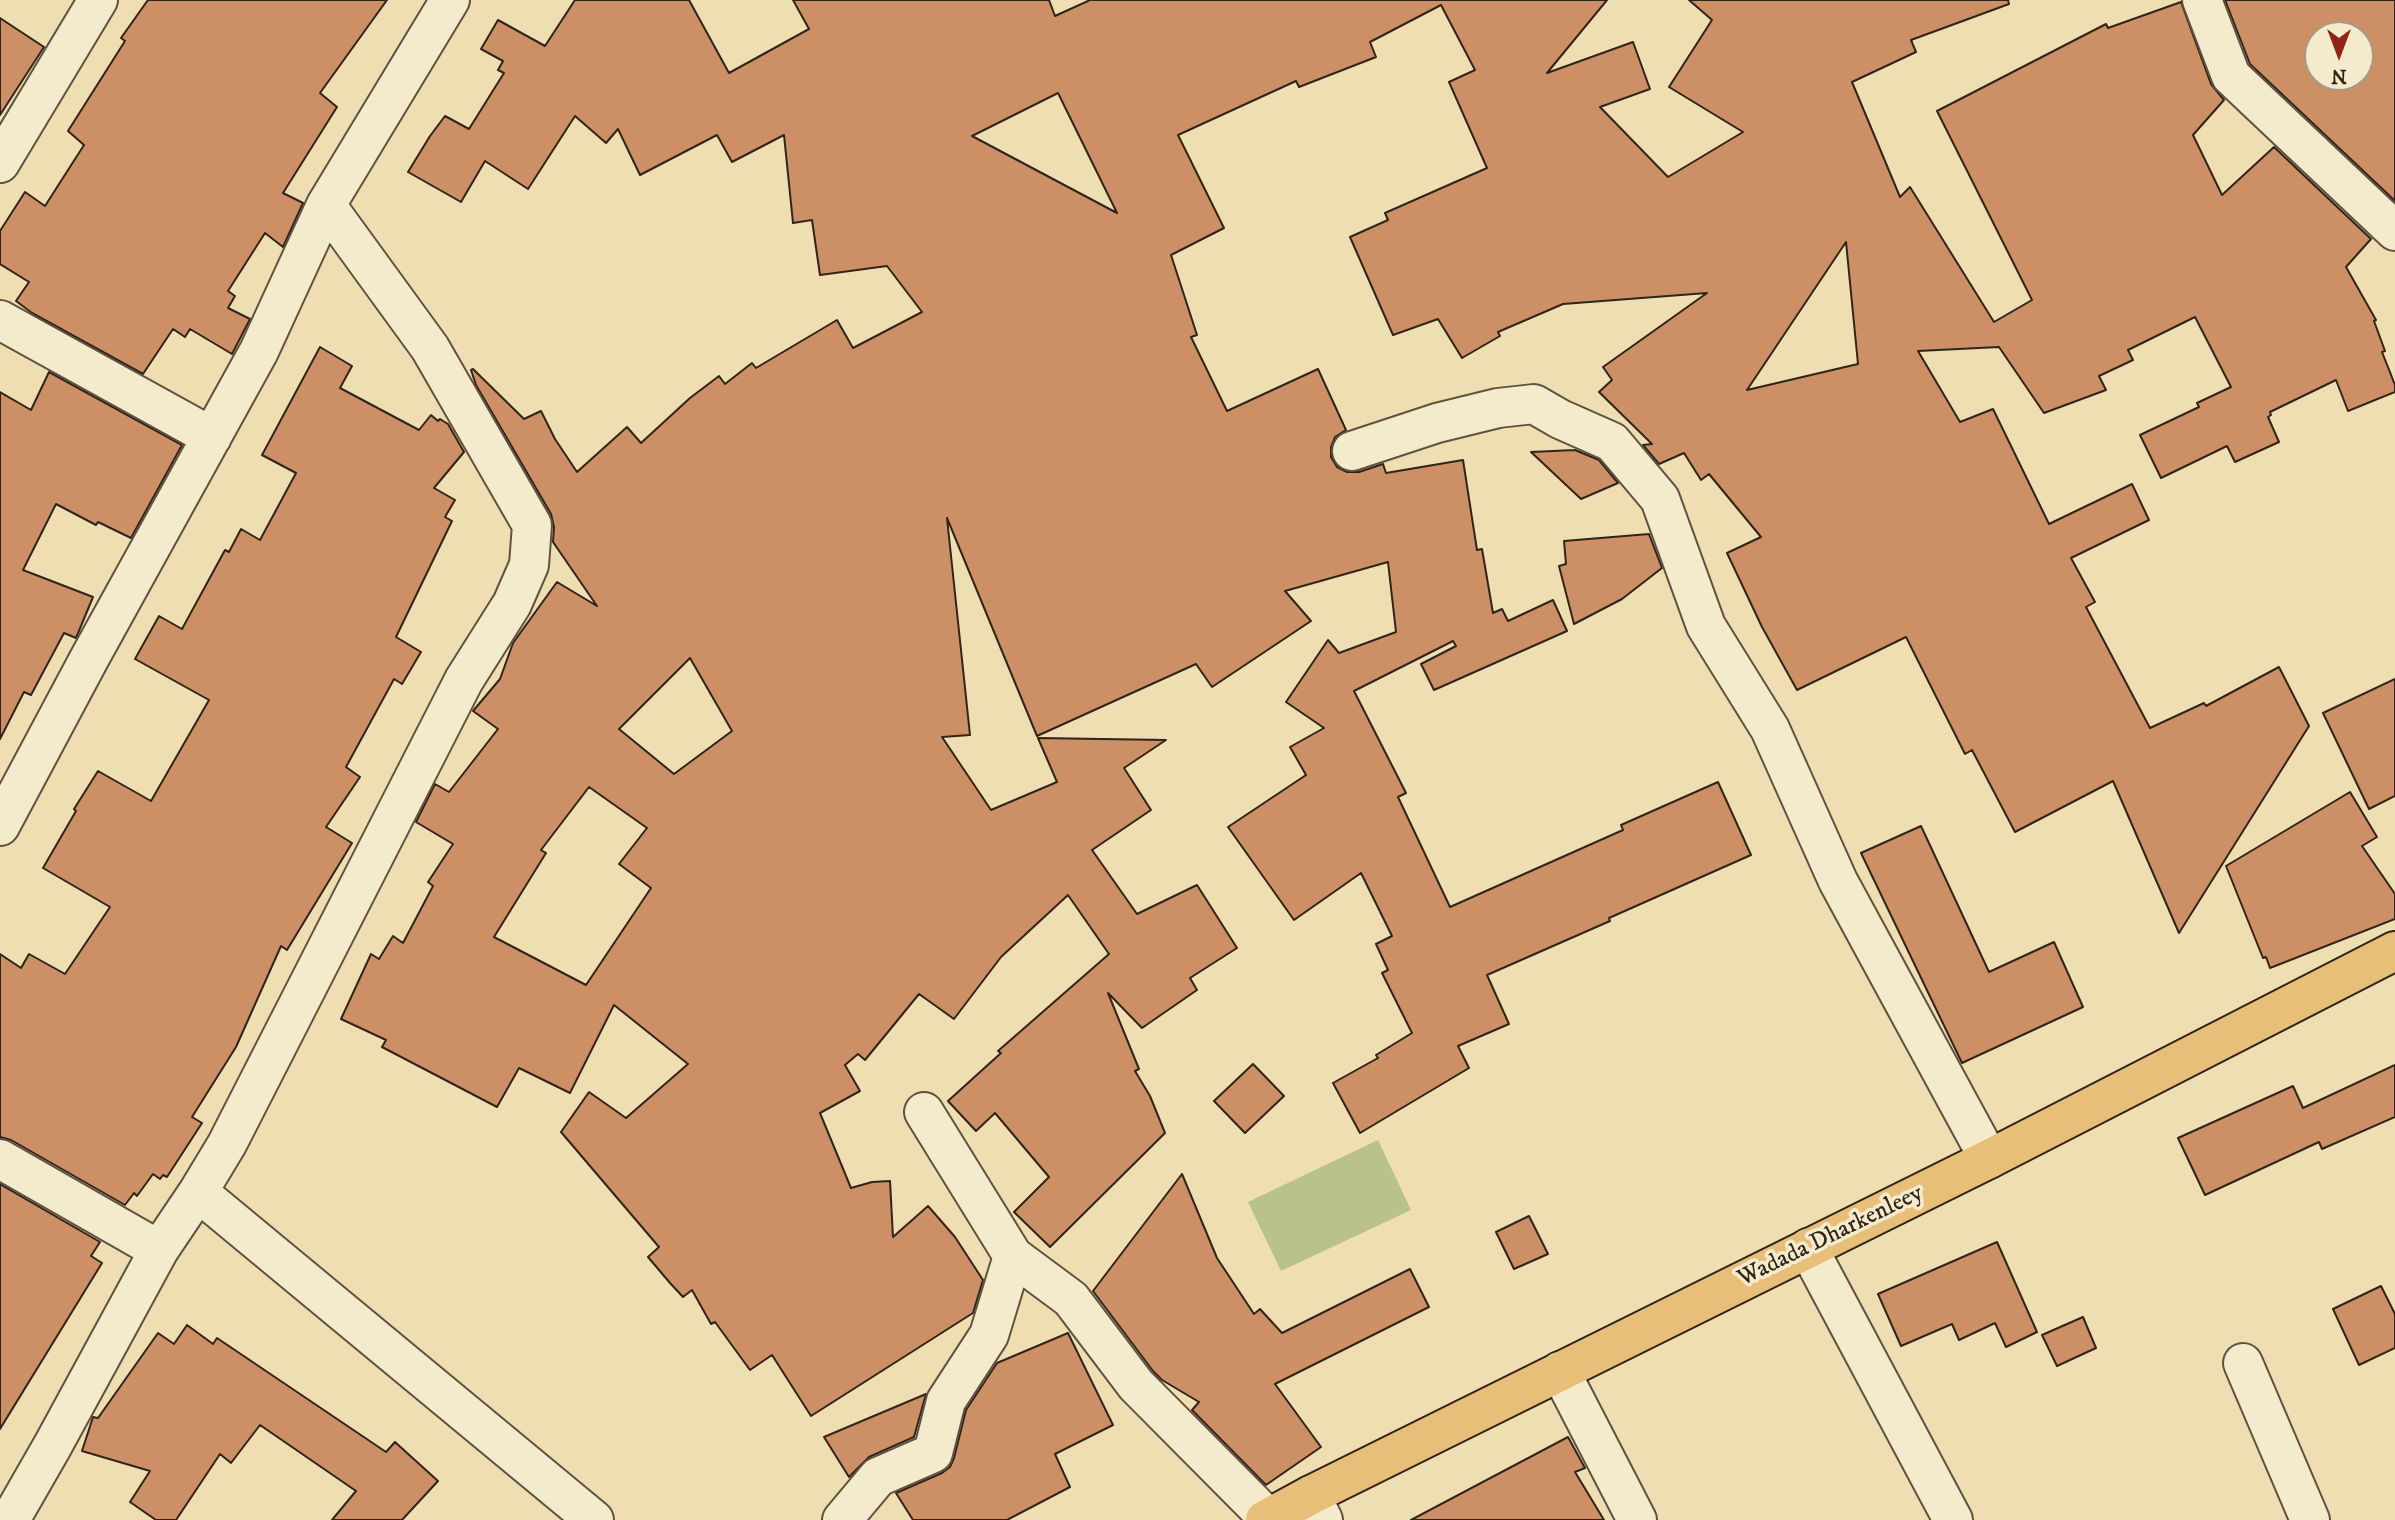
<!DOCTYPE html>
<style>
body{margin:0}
#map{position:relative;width:2395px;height:1520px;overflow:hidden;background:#eedeb1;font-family:"IM FELL DW Pica",serif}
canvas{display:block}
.north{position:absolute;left:2304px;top:21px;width:70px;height:70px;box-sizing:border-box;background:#f4eacc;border:2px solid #a69b85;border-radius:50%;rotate:180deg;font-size:19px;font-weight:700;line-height:28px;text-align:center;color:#31241a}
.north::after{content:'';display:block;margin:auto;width:24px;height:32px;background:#8f2418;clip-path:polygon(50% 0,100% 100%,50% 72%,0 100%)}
</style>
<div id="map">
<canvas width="2395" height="1520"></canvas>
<div class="north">N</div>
</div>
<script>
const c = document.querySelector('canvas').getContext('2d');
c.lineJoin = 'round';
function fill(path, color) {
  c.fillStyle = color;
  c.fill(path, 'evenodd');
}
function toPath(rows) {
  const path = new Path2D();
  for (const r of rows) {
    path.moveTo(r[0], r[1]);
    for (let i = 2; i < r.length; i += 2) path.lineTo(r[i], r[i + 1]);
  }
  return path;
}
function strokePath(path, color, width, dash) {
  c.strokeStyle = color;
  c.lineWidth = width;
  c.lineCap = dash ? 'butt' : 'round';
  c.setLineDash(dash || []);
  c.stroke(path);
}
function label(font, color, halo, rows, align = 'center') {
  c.font = font + ' "IM FELL DW Pica",serif';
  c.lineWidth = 7;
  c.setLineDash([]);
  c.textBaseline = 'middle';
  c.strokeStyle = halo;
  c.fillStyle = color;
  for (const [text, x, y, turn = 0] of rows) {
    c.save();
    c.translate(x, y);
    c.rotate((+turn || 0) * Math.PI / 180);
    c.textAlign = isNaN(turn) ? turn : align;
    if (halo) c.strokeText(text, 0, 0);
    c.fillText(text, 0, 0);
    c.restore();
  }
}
fill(toPath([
 [1378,1140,1411,1210,1281,1271,1248,1202]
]), '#b9c18c');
const building = toPath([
 [148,0,387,0,320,93,337,107,283,193,303,203,283,247,265,233,228,291,235,296,228,308,250,319,232,354,190,329,185,337,173,329,143,374,32,313,16,301,29,282,0,264,0,231,25,192,45,206,84,145,68,131,125,41,121,38,148,0],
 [575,0,689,0,729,73,809,29,793,0,1049,0,1055,16,1090,0,1607,0,1547,73,1633,42,1650,89,1600,107,1668,177,1743,132,1669,87,1712,20,1689,0,2008,0,2009,4,1911,40,1916,52,1852,82,1900,197,1910,187,1994,322,2032,300,1937,111,2106,24,2108,28,2181,2,2211,84,2224,100,2193,135,2222,195,2274,147,2371,239,2346,267,2376,320,2374,321,2385,351,2382,352,2395,385,2395,392,2348,411,2336,380,2270,412,2271,415,2268,417,2279,442,2235,462,2227,446,2161,478,2140,435,2199,407,2197,403,2231,387,2195,317,2128,350,2133,360,2099,376,2106,390,2044,413,1999,347,1918,351,1960,422,1993,409,2049,524,2132,484,2149,520,2071,558,2095,602,2086,607,2150,728,2204,703,2206,706,2279,667,2309,726,2179,933,2113,781,2015,832,1972,750,1965,754,1906,637,1797,690,1762,627,1727,553,1761,537,1709,474,1701,480,1684,453,1659,464,1643,445,1652,444,1599,392,1612,380,1603,367,1707,293,1563,304,1498,332,1500,336,1462,358,1438,319,1393,335,1350,237,1388,220,1385,213,1487,168,1449,82,1475,70,1441,5,1370,42,1376,57,1299,87,1296,81,1178,135,1224,228,1171,255,1197,335,1191,337,1227,411,1318,369,1346,430,1335,437,1331,447,1331,457,1337,467,1347,472,1359,472,1383,464,1386,473,1463,460,1477,550,1482,549,1493,613,1502,609,1508,621,1553,600,1567,631,1434,690,1421,664,1456,646,1453,641,1354,691,1406,793,1398,797,1450,907,1623,830,1621,825,1718,782,1751,855,1609,918,1610,921,1487,975,1509,1024,1458,1046,1469,1068,1360,1133,1333,1083,1378,1058,1376,1055,1412,1033,1382,973,1388,970,1376,944,1392,936,1361,873,1294,920,1228,827,1306,775,1290,747,1324,728,1286,702,1328,640,1339,653,1396,632,1388,562,1285,591,1311,621,1212,687,1196,664,1037,736,947,518,970,735,942,737,991,810,1057,782,1038,738,1166,740,1124,768,1151,810,1092,850,1137,914,1197,885,1237,948,1190,978,1197,990,1142,1028,1108,993,1139,1069,1135,1071,1150,1096,1165,1133,1050,1247,1014,1212,1049,1177,995,1113,976,1131,948,1101,1001,1053,998,1051,1109,954,1068,895,1001,957,954,1019,919,994,865,1060,858,1054,845,1065,860,1091,820,1113,851,1188,872,1182,890,1181,893,1237,928,1206,955,1237,983,1280,973,1313,811,1416,772,1355,750,1370,715,1322,711,1324,692,1290,683,1297,670,1283,648,1257,659,1247,561,1132,589,1092,626,1118,688,1064,614,1005,570,1093,519,1068,497,1107,382,1047,386,1040,341,1019,371,954,379,959,393,936,403,943,433,886,428,882,453,844,416,822,435,784,449,792,498,729,473,711,500,679,513,643,557,582,597,606,553,542,554,527,551,514,476,385,471,370,473,369,524,419,541,411,555,439,577,472,627,427,641,443,690,398,719,376,725,384,752,363,756,368,837,320,853,348,922,312,887,266,820,275,812,220,793,223,784,135,732,162,717,135,640,175,618,129,606,143,575,116,528,189,485,161,461,202,408,172,430,136,445,116,469,129,504,73,498,70,503,61,481,49,498,20,545,46,575,0],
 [1058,93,1117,213,972,136,1058,93],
 [1846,242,1858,364,1747,390,1846,242],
 [690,658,732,731,674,774,619,729,690,658],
 [589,787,647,828,619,864,651,888,586,985,494,937,546,853,541,850,589,787],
 [2225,0,2395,0,2395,201,2250,64,2225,0],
 [2318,35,2360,35,2360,77,2318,77,2318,35],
 [0,18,44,47,0,115,0,18],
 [320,347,352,366,340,388,419,430,431,415,438,421,440,419,448,424,464,452,434,488,455,500,445,517,452,521,396,637,421,652,402,684,394,679,346,767,360,777,326,827,352,843,287,950,281,946,236,1047,192,1117,202,1123,167,1177,163,1175,160,1179,153,1174,137,1196,134,1193,125,1205,11,1140,0,1137,0,954,21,968,29,954,65,974,110,907,43,868,76,811,74,809,98,771,151,801,209,700,135,659,159,616,182,629,225,550,229,552,241,529,260,540,296,473,262,455,320,347],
 [49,372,182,445,131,538,98,522,96,525,56,504,23,570,93,597,76,638,64,633,31,695,24,692,0,739,0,392,31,410,49,372],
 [1575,450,1599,460,1618,483,1581,499,1531,452,1575,450],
 [1649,534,1662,568,1622,599,1574,624,1559,566,1566,564,1564,541,1649,534],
 [2395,679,2395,796,2369,809,2323,713,2395,679],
 [2350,792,2377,837,2362,846,2395,894,2395,919,2270,968,2266,957,2263,958,2226,866,2350,792],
 [1921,826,1989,972,2054,942,2083,1007,1962,1063,1861,853,1921,826],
 [1253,1064,1284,1096,1245,1133,1214,1101,1253,1064],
 [2395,1065,2395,1117,2322,1149,2319,1142,2205,1195,2178,1138,2293,1086,2303,1108,2395,1065],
 [1182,1174,1217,1258,1254,1314,1260,1309,1282,1333,1410,1269,1429,1307,1275,1384,1321,1447,1266,1485,1192,1410,1199,1402,1162,1380,1153,1371,1093,1291,1182,1174],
 [0,1184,100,1242,91,1256,102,1263,0,1429,0,1184],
 [1529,1216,1548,1254,1514,1269,1496,1232,1529,1216],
 [1997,1242,2037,1332,2006,1347,1995,1323,1959,1340,1952,1324,1901,1346,1878,1294,1997,1242],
 [2381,1286,2395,1314,2395,1348,2359,1365,2333,1309,2381,1286],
 [2083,1317,2096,1348,2057,1366,2042,1335,2083,1317],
 [187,1325,213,1344,217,1338,386,1452,395,1442,438,1481,402,1520,332,1520,356,1491,260,1425,231,1463,220,1454,176,1520,156,1520,130,1502,150,1471,82,1451,93,1417,98,1418,158,1333,174,1344,187,1325],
 [1068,1333,1113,1425,1055,1454,1070,1487,1007,1520,913,1520,896,1493,942,1473,950,1467,954,1458,966,1410,997,1363,1068,1333],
 [926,1394,914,1437,869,1457,849,1477,824,1437,926,1394],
 [1568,1437,1585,1468,1575,1472,1604,1520,1411,1520,1568,1437]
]);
fill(building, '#cd8f65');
strokePath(building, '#31241a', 2);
const minor = toPath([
 [2202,0,2231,76,2395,231],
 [0,163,98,0],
 [0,320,212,437],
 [1352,451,1437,423,1498,408,1534,404,1560,419,1612,442,1660,499,1706,626,1770,729,1838,881,1989,1159],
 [0,826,89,659,259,351,326,205,450,0],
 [924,1112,1013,1256,1071,1299,1136,1385,1268,1518],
 [0,1159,159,1250],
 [198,1192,594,1520],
 [1808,1248,1953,1520],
 [2243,1363,2310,1520],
 [1560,1371,1637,1520],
 [1311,1495,1323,1520],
 [10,1520,53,1445,159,1250,198,1192,227,1144,464,680,512,604,529,565,532,525,430,348,326,205],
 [842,1520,878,1477,933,1453,946,1401,989,1335,1013,1256]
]);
const major = toPath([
 [1265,1520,1311,1495,1989,1159,2395,951]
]);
strokePath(minor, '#605240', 42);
strokePath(major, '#31241a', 42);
strokePath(minor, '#f4eacc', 38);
strokePath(major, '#e7bf78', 38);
label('24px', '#31241a', '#f4eacc', [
 ["Wadada Dharkenleey",1831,1237,-26]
]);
</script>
